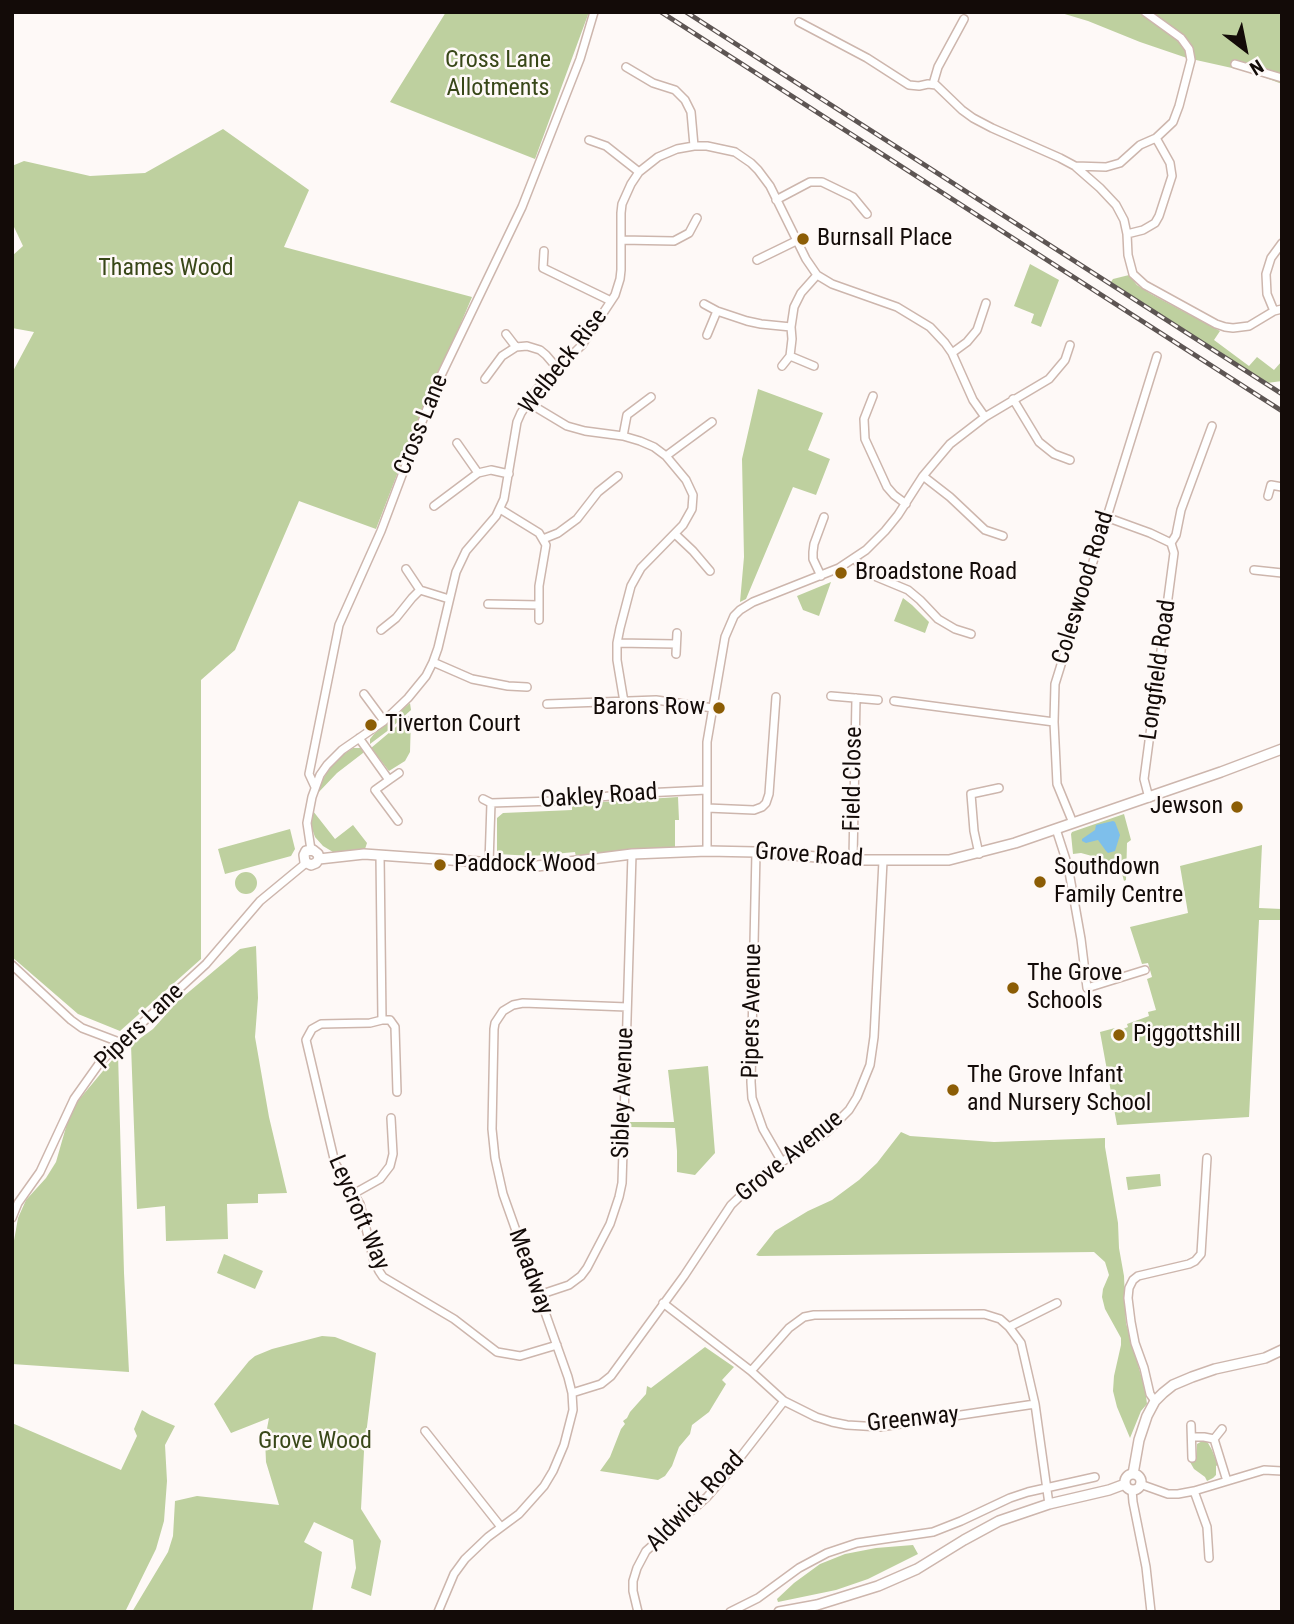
<!DOCTYPE html>
<style>
body{margin:0}
#map{position:relative;width:1294px;height:1624px;overflow:hidden;background:#fef9f7;font-family:"Roboto Condensed",sans-serif}
canvas{display:block}
.frame{position:absolute;inset:0;border:14px solid #130b08;pointer-events:none}
.north{position:absolute;left:1210px;top:14px;width:70px;height:70px;-webkit-text-stroke:5px #fef9f7;paint-order:stroke;rotate:148deg;font-size:19px;font-weight:700;line-height:28px;text-align:center;color:#130b08}
.north::after{content:'';display:block;margin:auto;width:24px;height:32px;background:#130b08;clip-path:polygon(50% 0,100% 100%,50% 72%,0 100%)}
</style>
<div id="map">
<canvas width="1294" height="1624"></canvas>
<div class="frame"></div>
<div class="north">N</div>
</div>
<script>
const c = document.querySelector('canvas').getContext('2d');
c.lineJoin = 'round';
function fill(path, color) {
  c.fillStyle = color;
  c.fill(path, 'evenodd');
}
function toPath(rows) {
  const path = new Path2D();
  for (const r of rows) {
    if (r.length === 3) {
      path.moveTo(r[0] + r[2], r[1]);
      path.arc(r[0], r[1], r[2], 0, 2 * Math.PI);
      continue;
    }
    path.moveTo(r[0], r[1]);
    for (let i = 2; i < r.length; i += 2) path.lineTo(r[i], r[i + 1]);
  }
  return path;
}
function strokePath(path, color, width, dash) {
  c.strokeStyle = color;
  c.lineWidth = width;
  c.lineCap = dash ? 'butt' : 'round';
  c.setLineDash(dash || []);
  c.stroke(path);
}
function label(font, color, halo, rows, align = 'center') {
  c.font = font + ' "Roboto Condensed",sans-serif';
  c.lineWidth = 5;
  c.setLineDash([]);
  c.textBaseline = 'middle';
  c.strokeStyle = halo;
  c.fillStyle = color;
  for (const [text, x, y, turn = 0] of rows) {
    c.save();
    c.translate(x, y);
    c.rotate((+turn || 0) * Math.PI / 180);
    c.textAlign = isNaN(turn) ? turn : align;
    if (halo) c.strokeText(text, 0, 0);
    c.fillText(text, 0, 0);
    c.restore();
  }
}
fill(toPath([
 [446,12,589,12,535,159,390,102],
 [1058,12,1282,12,1282,84,1250,72,1187,58,1140,42,1088,21],
 [223,129,309,190,284,247,472,297,453,342,432,384,376,529,299,501,235,650,201,680,201,959,120,1031,78,1014,12,957,12,373,34,332,12,328,12,256,23,246,14,227,12,213,12,166,24,161,90,176,145,173],
 [1030,264,1059,280,1041,327,1031,323,1034,314,1014,306],
 [1129,275,1137,285,1151,294,1220,331,1214,340,1249,366,1257,357,1274,370,1282,361,1282,381,1267,383,1111,282,1113,279],
 [758,389,823,413,808,450,830,459,816,495,793,487,746,599,740,602,744,557,742,459],
 [831,582,819,616,803,610,797,596],
 [903,598,912,605,929,622,925,633,894,621],
 [410,703,411,710,390,729,370,744,370,739,374,734],
 [409,716,411,717,410,752,405,761,389,771,371,748],
 [353,748,361,748,364,750,363,753,337,773,317,794,320,785,327,772,338,758],
 [678,797,679,820,675,820,675,848,622,851,576,857,575,852,533,856,497,854,497,818,503,813,572,810,572,804],
 [313,811,335,839,353,825,367,843,365,849,341,853,333,852,323,846,315,837,311,826],
 [1124,814,1131,840,1127,843,1126,880,1124,881,1118,859,1106,862,1092,856,1081,853,1073,854,1071,834,1072,832],
 [290,829,295,849,291,856,225,874,218,849],
 [1262,845,1259,908,1282,909,1282,920,1259,920,1249,1117,1117,1125,1100,1032,1115,1028,1116,1032,1128,1027,1127,1024,1149,1016,1148,1012,1156,1010,1147,979,1152,977,1148,963,1142,964,1130,927,1188,913,1180,866],
 [246,883,11],
 [256,946,258,998,255,1037,269,1117,287,1193,258,1194,258,1203,227,1204,228,1239,166,1241,165,1206,137,1209,131,1045,153,1029,178,1001,240,949],
 [118,1053,124,1273,129,1372,12,1364,12,1252,18,1218,26,1200,46,1178,56,1162,68,1120,77,1102],
 [708,1066,715,1153,695,1175,677,1172,677,1151,675,1128,629,1127,629,1122,674,1122,668,1070],
 [901,1132,910,1136,994,1142,1105,1138,1105,1147,1118,1223,1119,1248,1124,1276,1126,1323,1145,1389,1147,1404,1141,1411,1130,1438,1117,1407,1113,1391,1114,1376,1121,1345,1121,1338,1105,1309,1102,1297,1103,1289,1109,1275,1105,1262,1094,1252,759,1256,756,1255,775,1231,808,1211,832,1200,859,1180,877,1163],
 [1160,1174,1161,1186,1128,1190,1126,1177],
 [224,1254,263,1271,255,1289,217,1273],
 [322,1336,335,1337,376,1353,364,1451,361,1509,381,1541,371,1596,351,1588,356,1568,353,1540,314,1522,304,1542,322,1552,312,1612,132,1612,168,1552,173,1536,175,1501,197,1496,279,1505,266,1462,265,1439,269,1418,231,1433,214,1404,249,1361,255,1356,272,1349],
 [705,1347,734,1367,722,1380,726,1384,709,1412,692,1425,690,1434,679,1447,672,1466,665,1476,658,1480,600,1471,610,1457,621,1429,625,1424,623,1421,627,1418,630,1412,646,1394,647,1386,651,1388],
 [142,1410,150,1415,175,1426,165,1445,167,1481,164,1521,156,1549,125,1612,12,1612,12,1423,121,1470,137,1436,134,1429],
 [1204,1440,1208,1443,1212,1450,1218,1465,1216,1466,1216,1475,1213,1478,1207,1481,1205,1477,1194,1469,1190,1462,1196,1459,1197,1444],
 [913,1545,918,1554,868,1579,836,1590,778,1602,777,1599,794,1583,820,1564,845,1554,876,1548]
]), '#bed09f');
fill(toPath([
 [1113,821,1115,822,1120,835,1115,851,1108,853,1106,851,1098,840,1086,843,1082,841,1082,839,1095,830,1096,825]
]), '#7ebfeb');
const minor = toPath([
 [799,22,867,58,909,85,919,86,928,84,936,85,962,110,973,118,992,128,1060,158,1075,166,1106,167,1120,163,1140,145,1156,138,1173,122,1179,106,1191,60,1189,49,1181,38,1145,12],
 [1235,64,1282,78],
 [626,67,653,83,675,90,685,100,691,112,694,146],
 [933,84,938,67,964,19],
 [1156,138,1170,163,1172,176,1159,216,1155,223,1143,230,1127,234,1128,255,1133,274,1145,285,1216,324,1225,327,1233,328,1249,326,1274,311,1282,309],
 [589,140,606,146,639,172],
 [1076,167,1100,188,1116,205,1124,220,1127,234],
 [776,200,810,182,822,182,853,197,867,214],
 [621,240,674,241,689,233,697,218],
 [544,251,543,268,611,301],
 [757,260,796,241],
 [704,304,717,311,747,321,761,324,791,327],
 [1274,311,1267,294,1266,274,1271,258,1282,243],
 [506,334,516,347],
 [707,335,717,311],
 [952,353,967,342,977,330,986,303],
 [790,356,814,366],
 [782,366,790,356,792,339,791,327,794,307,801,293,817,275],
 [485,379,502,356,516,347,527,346,540,350,546,355,558,369],
 [873,396,864,419,865,439,887,487,894,495,906,504],
 [1013,399,1039,442,1054,454,1070,460],
 [527,402,567,426,585,431,623,436,640,441,654,447,666,456,686,480,693,495,692,509,683,525,641,568,631,586,620,628,617,643,617,660,624,702],
 [623,436,627,415,651,397],
 [457,443,478,473,491,470,509,474],
 [666,456,712,422],
 [923,476,950,497,985,530,1003,536],
 [1268,496,1271,485,1282,487],
 [434,506,478,473],
 [500,509,539,533,546,545,539,586,539,620],
 [1106,517,1150,533,1171,543],
 [675,534,693,551,710,571],
 [543,539,558,533,577,519,598,492,618,476],
 [854,558,867,573,908,590,920,600,938,619,955,629,971,634],
 [406,569,420,590,449,599],
 [1254,570,1282,573],
 [821,576,813,559,813,552,814,544,824,517],
 [488,604,539,605],
 [381,630,396,618,412,598,420,590],
 [617,643,676,644],
 [676,654,677,633],
 [433,662,472,679,508,686,527,687],
 [364,694,384,721],
 [831,696,878,700],
 [894,701,1054,722],
 [547,704,656,700,713,708],
 [359,738,389,780,399,773],
 [389,780,375,790,398,821],
 [315,787,309,774,339,625,381,531,434,390,522,207,580,59,594,12],
 [1149,798,1144,779,1174,553,1171,543,1176,535,1181,510,1212,426],
 [483,799,491,803,554,801,644,793,707,790],
 [707,808,754,810,762,807,766,803,769,794,776,697],
 [1073,823,1057,784,1054,722,1055,684,1157,356],
 [1056,829,1068,866,1081,939,1087,988,1145,970],
 [311,850,307,823,312,797,320,775,327,765,342,750,384,721,408,698,426,676,433,662,438,648,456,572,466,551,496,516,504,499,517,422,521,413,537,389,582,345,615,295,620,279,621,270,621,213,622,204,631,184,639,172,658,157,677,149,694,146,707,146,735,152,751,163,758,170,770,186,806,259,817,275,832,284,897,307,930,327,945,343,952,353,973,400,985,417],
 [707,851,707,742,725,637,734,616,740,610,753,602,839,568,866,550,885,531,898,515,923,476,950,444,985,417,1049,379,1065,360,1070,345],
 [756,852,751,1082,752,1098,763,1129,782,1162],
 [979,854,974,831,971,794,999,788],
 [380,855,382,1020,390,1020,395,1027,397,1092],
 [853,860,856,698],
 [489,863,491,803],
 [12,965,71,1020,82,1028,119,1042],
 [382,1020,370,1023,321,1024,312,1029,306,1040,335,1163,360,1204,374,1261,379,1271,383,1277,454,1319,497,1352,520,1356,557,1345],
 [355,1193,380,1179,390,1166,393,1154,391,1118],
 [12,1218,18,1203,40,1172,74,1099,101,1061,206,964,260,901,306,863],
 [539,1295,569,1285,581,1276,587,1268,610,1224,619,1197,622,1183,632,854],
 [663,1303,751,1371,784,1401,816,1417,832,1422,847,1425,880,1427,1035,1404],
 [1009,1327,1057,1303],
 [751,1371,789,1328,804,1317,814,1315,984,1314,1000,1319,1009,1327,1021,1343,1035,1404,1049,1504],
 [572,1393,601,1384,611,1376,684,1276,731,1205,761,1176,828,1131,849,1110,857,1097,870,1065,874,1037,883,861],
 [1155,1401,1150,1394,1144,1368,1135,1343,1131,1322,1128,1298,1129,1288,1133,1280,1138,1276,1189,1264,1195,1261,1201,1254,1207,1158],
 [1191,1425,1192,1458],
 [425,1431,501,1527],
 [1192,1437,1204,1437,1214,1439,1222,1429],
 [1214,1439,1227,1481],
 [1140,1484,1168,1494,1178,1494,1194,1491,1207,1527,1209,1558],
 [1132,1490,1133,1502,1146,1567,1151,1612],
 [1194,1491,1264,1470,1282,1471],
 [438,1612,454,1574,465,1559,488,1537,519,1514,544,1486,553,1471,564,1445,573,1410,572,1393,568,1377,503,1194,495,1158,492,1129,494,1029,495,1023,503,1011,513,1005,523,1003,627,1007],
 [638,1612,633,1591,633,1581,637,1568,646,1551,707,1497,728,1473,784,1401],
 [730,1612,758,1598,799,1568,827,1553,857,1543,933,1532,961,1521,1010,1498,1028,1492,1095,1477]
]);
const tertiary = toPath([
 [319,859,318,854,313,850,306,851,304,855,305,862,311,865,316,863,319,859,364,854,537,866,632,854,707,851,756,852,853,860,949,860,1015,843,1221,772,1282,749],
 [1133,1474,1139,1440,1147,1416,1155,1401,1163,1393,1173,1385,1192,1377,1215,1369,1265,1358,1282,1350],
 [1133,1482,8],
 [779,1612,817,1605,878,1586,917,1569,964,1540,999,1521,1049,1504,1109,1490,1125,1484]
]);
strokePath(minor, '#cdb6ad', 10);
strokePath(tertiary, '#cdb6ad', 12);
strokePath(minor, '#fff', 7);
strokePath(tertiary, '#fff', 9);
const rail = toPath([
 [661,12,1282,411],
 [686,12,1282,394]
]);
strokePath(rail, '#5d5553', 5);
strokePath(rail, '#fef9f7', 2.5, [8]);
for (const [x, y, r, color] of [
 [803,239,7,"#8c5d05"],
 [841,573,7,"#8c5d05"],
 [719,708,7,"#8c5d05"],
 [371,725,7,"#8c5d05"],
 [1237,807,7,"#8c5d05"],
 [440,865,7,"#8c5d05"],
 [1040,882,7,"#8c5d05"],
 [1013,988,7,"#8c5d05"],
 [1119,1035,7,"#8c5d05"],
 [953,1090,7,"#8c5d05"]
]) {
  const dot = new Path2D();
  dot.arc(x, y, r, 0, 2 * Math.PI);
  c.fillStyle = color;
  c.fill(dot);
  strokePath(dot, '#fef9f7', 2.5);
}
label('24px', '#384718', '#fef9f7', [
 ["Cross Lane",498,61],
 ["Allotments",498,89],
 ["Thames Wood",166,269],
 ["Grove Wood",315,1442]
]);
label('24px', '#130b08', '#fef9f7', [
 ["Burnsall Place",817,239],
 ["Broadstone Road",855,573],
 ["Barons Row",705,708,"right"],
 ["Tiverton Court",385,725],
 ["Jewson",1223,807,"right"],
 ["Paddock Wood",454,865],
 ["Southdown",1054,868],
 ["Family Centre",1054,896],
 ["The Grove",1027,974],
 ["Schools",1027,1002],
 ["Piggottshill",1133,1035],
 ["The Grove Infant",967,1076],
 ["and Nursery School",967,1104]
], 'left');
label('24px', '#130b08', '#fef9f7', [
 ["Welbeck Rise",564,362,-52],
 ["Cross Lane",422,425,-68],
 ["Coleswood Road",1084,588,-73],
 ["Longfield Road",1159,670,-82],
 ["Field Close",854,779,-89],
 ["Oakley Road",599,797,-4],
 ["Grove Road",809,856,4],
 ["Pipers Avenue",753,1011,-89],
 ["Pipers Lane",140,1027,-44],
 ["Sibley Avenue",624,1093,-88],
 ["Grove Avenue",790,1157,-39],
 ["Leycroft Way",358,1213,67],
 ["Meadway",530,1272,70],
 ["Greenway",913,1420,-6],
 ["Aldwick Road",696,1502,-46]
]);
</script>
